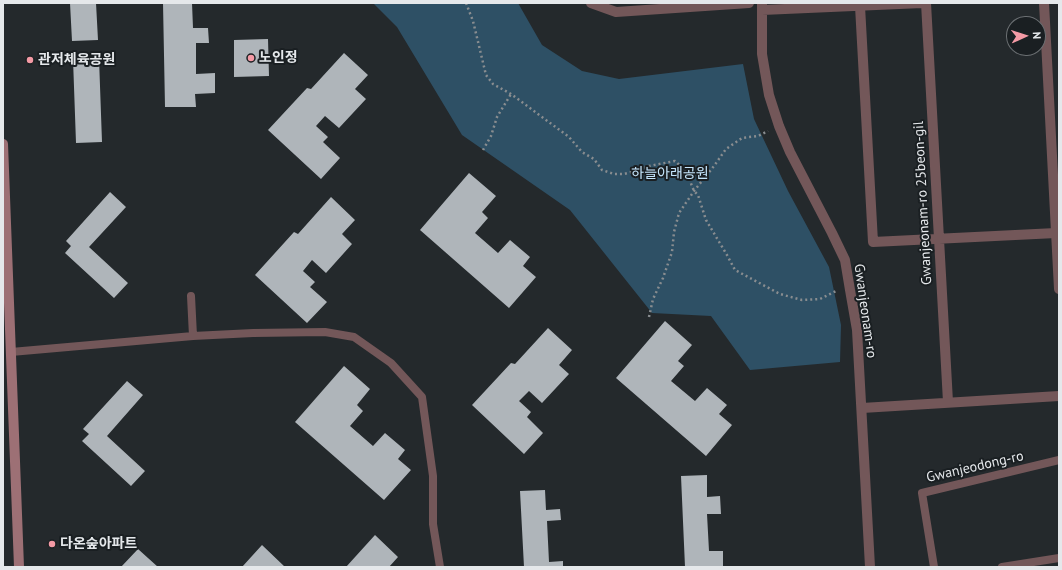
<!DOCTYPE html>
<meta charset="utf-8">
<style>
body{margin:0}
#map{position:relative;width:1062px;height:570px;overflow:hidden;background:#24292c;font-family:"PT Sans",sans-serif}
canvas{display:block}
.frame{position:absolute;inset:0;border:4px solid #e5e8eb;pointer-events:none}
.north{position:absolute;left:1006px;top:16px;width:40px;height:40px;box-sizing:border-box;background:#1a1f22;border:1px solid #6b6f72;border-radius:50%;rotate:87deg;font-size:11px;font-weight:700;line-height:16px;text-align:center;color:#e5e8eb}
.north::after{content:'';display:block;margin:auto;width:14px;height:18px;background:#f49aa5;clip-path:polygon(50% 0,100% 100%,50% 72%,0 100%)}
</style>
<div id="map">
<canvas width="1062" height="570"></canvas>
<div class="frame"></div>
<div class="north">N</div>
</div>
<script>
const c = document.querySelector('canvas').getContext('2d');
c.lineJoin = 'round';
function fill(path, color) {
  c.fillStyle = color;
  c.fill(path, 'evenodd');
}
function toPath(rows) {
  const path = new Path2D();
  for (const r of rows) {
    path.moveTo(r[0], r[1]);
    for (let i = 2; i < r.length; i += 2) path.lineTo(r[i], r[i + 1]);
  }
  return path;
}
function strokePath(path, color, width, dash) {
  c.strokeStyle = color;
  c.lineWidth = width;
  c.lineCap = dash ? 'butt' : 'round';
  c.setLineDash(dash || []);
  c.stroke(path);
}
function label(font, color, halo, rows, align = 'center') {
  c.font = font + ' "PT Sans","Noto Sans KR",sans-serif';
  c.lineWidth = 4;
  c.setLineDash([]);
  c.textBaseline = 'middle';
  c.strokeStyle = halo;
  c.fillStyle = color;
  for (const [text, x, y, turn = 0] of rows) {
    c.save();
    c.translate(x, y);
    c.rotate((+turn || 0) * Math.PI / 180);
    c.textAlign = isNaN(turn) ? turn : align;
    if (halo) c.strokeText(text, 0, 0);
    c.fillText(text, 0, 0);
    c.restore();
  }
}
fill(toPath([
 [373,3,518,3,542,45,582,71,619,79,743,64,754,119,788,191,829,267,841,325,840,362,750,370,711,316,652,313,570,210,462,135,397,27]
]), '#2e5065');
fill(toPath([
 [70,3,96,3,98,40,72,41],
 [163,3,192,3,193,28,208,28,209,43,196,43,196,74,215,73,215,93,195,94,196,107,165,107],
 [268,39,269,76,234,77,234,40],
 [344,53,368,75,355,89,366,99,339,128,325,116,316,126,328,137,323,142,340,158,321,179,268,130,307,88,311,89],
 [99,58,102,142,76,143,73,59],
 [469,173,496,196,482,212,488,218,475,233,498,253,510,240,530,257,523,266,536,277,509,308,420,230],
 [110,192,126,207,89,247,128,283,114,298,65,253,71,246,66,241],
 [331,197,355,220,342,234,352,244,326,273,312,260,303,271,315,282,310,287,327,302,307,323,255,275,294,232,298,234],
 [665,321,692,345,678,361,684,366,671,381,695,401,707,388,727,405,719,414,732,425,706,456,616,378],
 [548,328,572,350,559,365,569,374,542,403,529,391,519,401,531,412,527,417,543,433,524,454,472,405,511,363,515,364],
 [344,366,370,389,357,405,363,411,350,426,373,446,385,433,405,450,398,459,411,470,384,500,295,422],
 [127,381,143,395,107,436,145,471,131,486,82,441,89,434,83,429],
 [707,475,707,497,720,496,721,514,707,514,709,551,723,551,723,567,685,567,681,476],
 [545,490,546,510,560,509,561,520,547,521,549,562,563,561,563,567,524,567,520,491],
 [375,535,398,557,389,567,346,567],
 [262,545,285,567,242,567],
 [138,549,158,567,121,567]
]), '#afb5ba');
strokePath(toPath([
 [466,3,473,21,486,75,493,84,511,94,569,137,582,152,594,159,602,170,614,174,624,174,636,171,649,166,675,161,686,171,694,191,698,195,706,220,727,255,735,270,780,294,802,300,820,299,838,290],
 [483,150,491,136,497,117,511,94],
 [649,317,653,299,663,278,672,252,674,232,679,213,694,191,714,166,726,149,742,138,758,136,768,131]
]), '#898d90', 2.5, [2, 3]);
strokePath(toPath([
 [193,336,253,333,325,332,354,337,391,363,422,397,433,476,433,524,440,567],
 [11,352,193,336,191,296],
 [934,567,922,493,1059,460],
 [1002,567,1059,558]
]), '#735759', 8);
strokePath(toPath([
 [591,3,616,12,749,3],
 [762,3,762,54,769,95,779,126,790,152,832,233,845,260,850,290,857,330,870,567],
 [926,3,948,402],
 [1044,3,1059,289],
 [860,6,873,242,1056,233],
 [762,10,922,3],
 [862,408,1059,396]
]), '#735759', 10);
strokePath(toPath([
 [3,144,19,567]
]), '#9d7075', 10);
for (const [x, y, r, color] of [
 [251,58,4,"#f49aa5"],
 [30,60,4,"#f49aa5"],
 [52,544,4,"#f49aa5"]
]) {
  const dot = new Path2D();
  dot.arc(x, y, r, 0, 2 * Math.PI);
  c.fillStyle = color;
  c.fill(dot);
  strokePath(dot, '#1a1f22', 1.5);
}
label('bold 14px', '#e5e8eb', '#1a1f22', [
 ["노인정",259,58],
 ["관저체육공원",38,60],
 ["다온숲아파트",60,544]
], 'left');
label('14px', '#c4e5fb', '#1a1f22', [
 ["하늘아래공원",670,174]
]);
label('14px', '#e5e8eb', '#1a1f22', [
 ["Gwanjeonam-ro 25beon-gil",923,203,-93],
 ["Gwanjeonam-ro",865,311,82],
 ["Gwanjeodong-ro",975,467,-13]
]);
</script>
